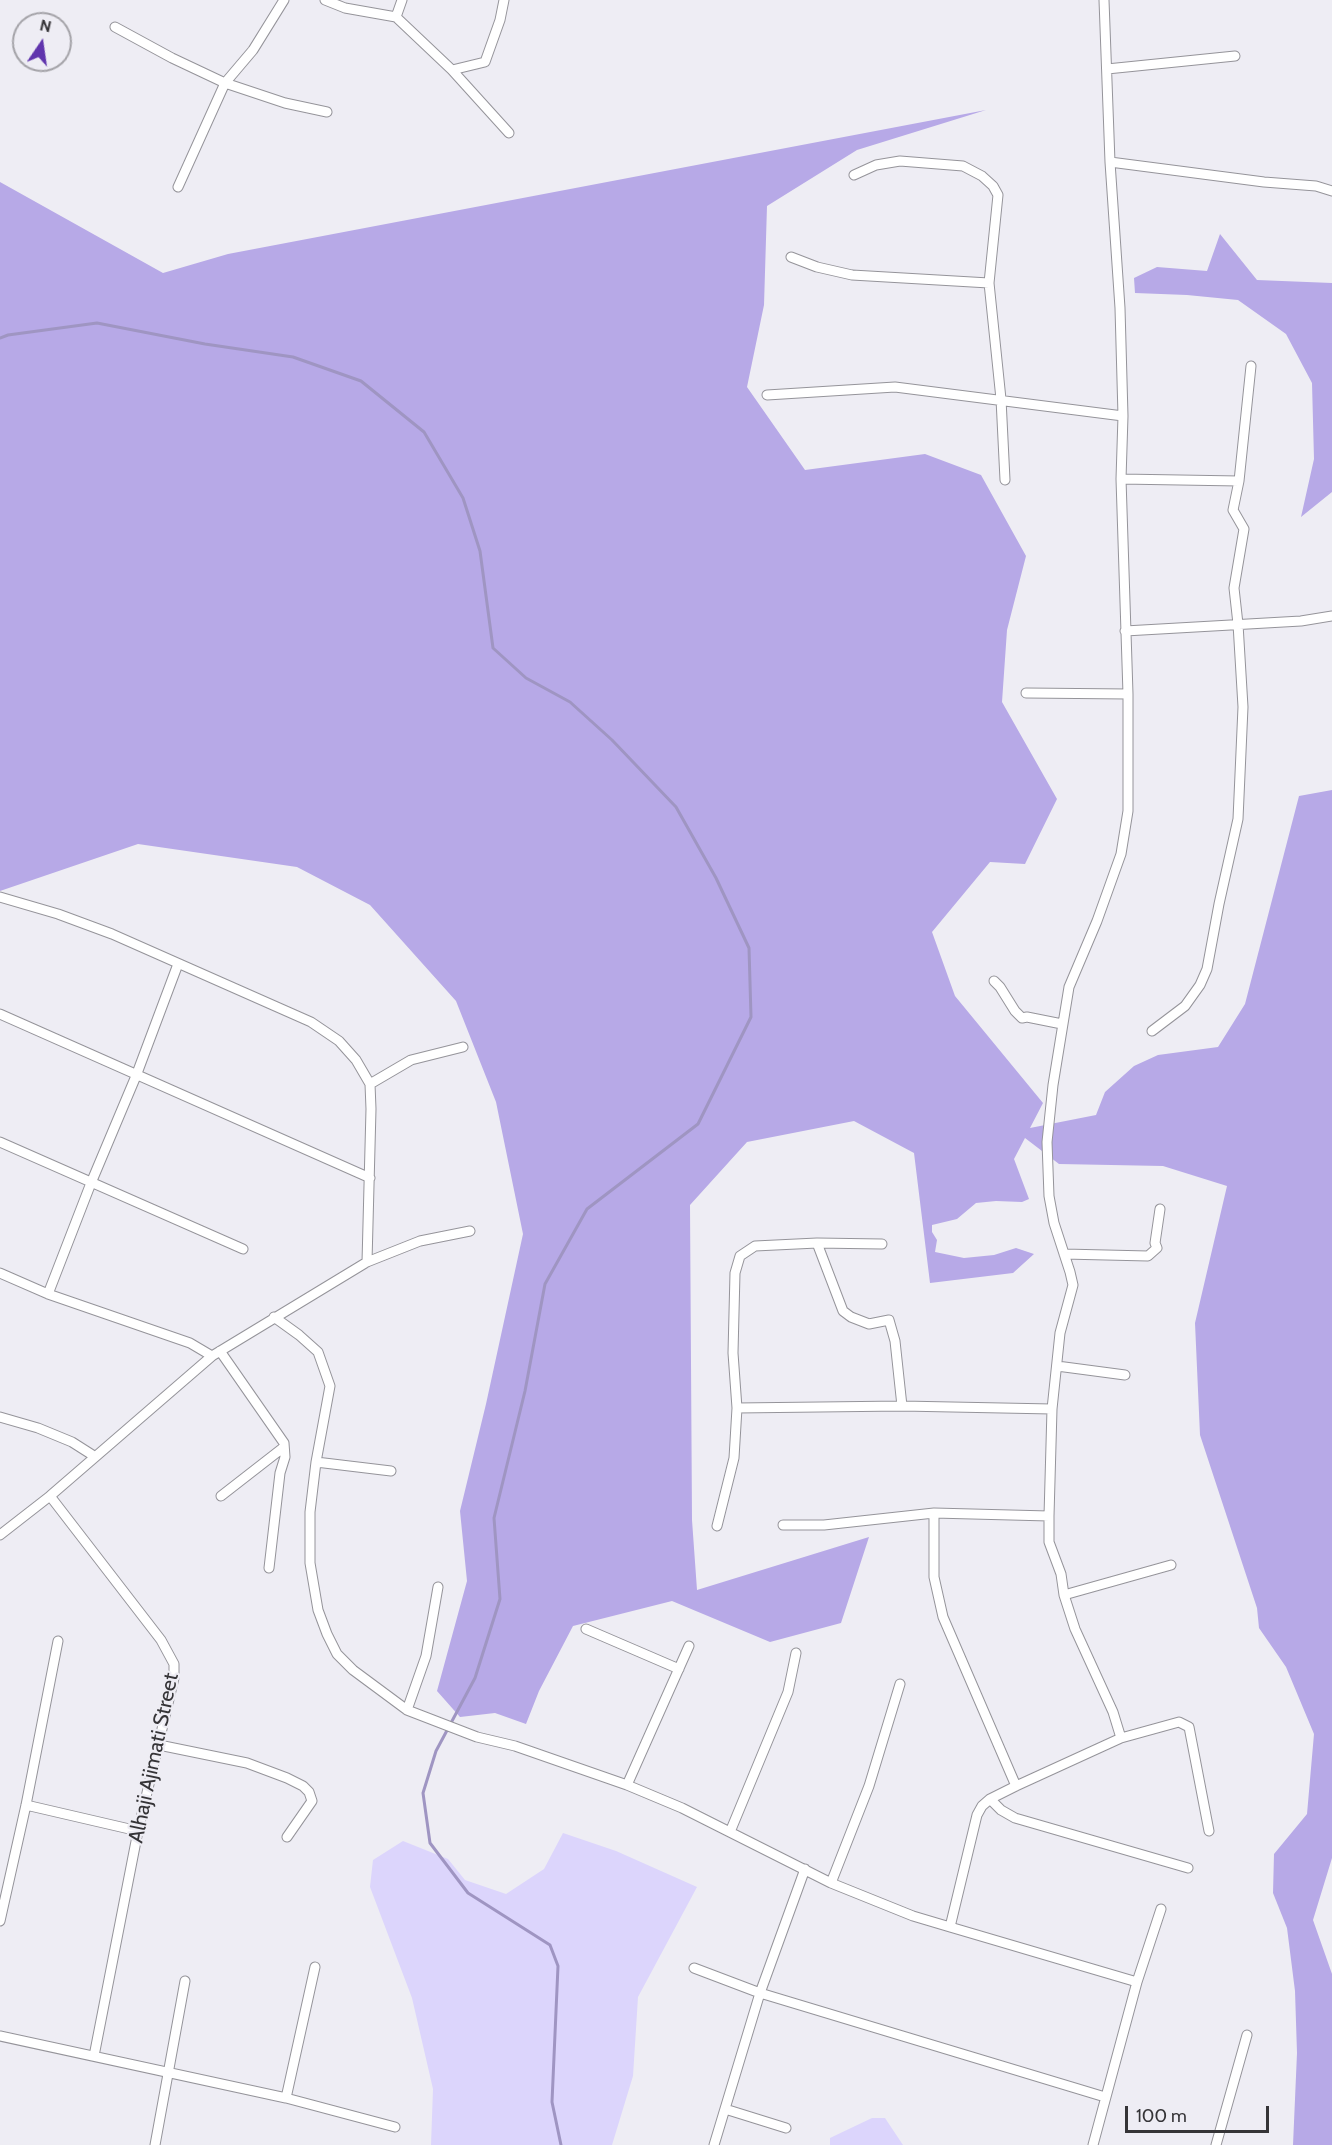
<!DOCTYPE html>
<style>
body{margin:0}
#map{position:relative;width:1332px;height:2145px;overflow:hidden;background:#eeedf4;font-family:Cabin,sans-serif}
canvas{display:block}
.north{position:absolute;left:12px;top:12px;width:60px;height:60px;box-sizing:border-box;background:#eeedf4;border:2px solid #a4a3a8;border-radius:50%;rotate:13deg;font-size:16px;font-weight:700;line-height:24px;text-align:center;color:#353437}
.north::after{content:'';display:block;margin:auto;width:21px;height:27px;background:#6035ad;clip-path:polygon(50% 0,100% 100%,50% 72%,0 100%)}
.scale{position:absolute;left:1125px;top:2106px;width:144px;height:27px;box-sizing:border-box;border:3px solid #353437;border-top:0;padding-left:8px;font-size:18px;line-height:21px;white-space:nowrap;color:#353437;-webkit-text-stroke:4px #eeedf4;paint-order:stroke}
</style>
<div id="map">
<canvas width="1332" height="2145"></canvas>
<div class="north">N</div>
<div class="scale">100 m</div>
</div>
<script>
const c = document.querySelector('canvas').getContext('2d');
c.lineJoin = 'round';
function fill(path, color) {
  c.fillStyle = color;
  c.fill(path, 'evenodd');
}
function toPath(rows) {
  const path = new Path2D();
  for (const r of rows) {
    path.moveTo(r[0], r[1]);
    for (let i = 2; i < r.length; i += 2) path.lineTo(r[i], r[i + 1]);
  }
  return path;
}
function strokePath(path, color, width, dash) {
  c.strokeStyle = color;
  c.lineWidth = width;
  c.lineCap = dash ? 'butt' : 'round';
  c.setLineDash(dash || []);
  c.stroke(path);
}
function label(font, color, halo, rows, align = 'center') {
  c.font = font + ' Cabin,sans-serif';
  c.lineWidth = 4.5;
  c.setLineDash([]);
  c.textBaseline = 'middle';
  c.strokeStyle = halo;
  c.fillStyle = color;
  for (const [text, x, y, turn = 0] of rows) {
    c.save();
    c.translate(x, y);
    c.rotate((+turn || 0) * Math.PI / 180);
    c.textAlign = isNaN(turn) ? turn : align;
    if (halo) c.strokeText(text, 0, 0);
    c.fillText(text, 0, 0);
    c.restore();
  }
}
fill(toPath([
 [563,1833,616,1851,697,1887,638,1997,633,2076,612,2145,431,2145,433,2089,412,1998,370,1887,373,1860,403,1841,448,1859,465,1880,506,1894,544,1869],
 [872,2118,885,2118,903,2145,830,2145,830,2138]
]), '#dcd5fc');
fill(toPath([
 [986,110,857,150,767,206,764,305,747,387,805,470,925,454,981,475,1026,556,1007,630,1002,702,1057,799,1025,864,990,862,932,932,955,996,1043,1103,1030,1128,1096,1115,1105,1092,1134,1066,1158,1055,1218,1047,1245,1004,1299,796,1332,790,1332,1858,1313,1920,1332,1974,1332,2145,1293,2145,1297,2053,1295,1991,1287,1928,1273,1893,1274,1854,1307,1814,1314,1734,1286,1667,1259,1628,1257,1608,1200,1435,1195,1323,1227,1186,1163,1166,1059,1164,1025,1138,1014,1159,1029,1199,1022,1202,996,1201,976,1203,957,1219,932,1225,932,1232,937,1240,935,1252,964,1258,994,1255,1016,1248,1034,1254,1013,1273,930,1283,914,1153,854,1121,747,1142,690,1205,692,1520,697,1590,869,1537,841,1623,770,1642,672,1601,573,1626,539,1691,526,1724,495,1713,460,1717,437,1691,467,1581,460,1511,486,1404,523,1234,496,1102,456,1001,370,905,297,867,138,844,0,891,0,182,163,273,228,254],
 [1220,234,1257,280,1332,283,1332,492,1301,517,1314,459,1312,383,1286,334,1238,300,1187,295,1135,293,1134,278,1157,267,1207,271]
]), '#b7a9e7');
strokePath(toPath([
 [0,338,8,335,97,323,205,344,293,357,361,381,424,432,463,498,480,551,493,648,526,678,570,702,612,740,676,807,716,878,749,948,751,1017,698,1124,587,1209,545,1284,525,1391,494,1518,500,1599,475,1678,436,1751,423,1793,430,1843,468,1893,550,1945,558,1966,552,2102,561,2145]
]), '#9f95c2', 3);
const minor = toPath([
 [325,0,345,8,396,17,452,70,509,133],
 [396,17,402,0],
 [115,27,172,58,225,83,285,103,327,112],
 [1107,69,1235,56],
 [452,70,485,62,500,20,504,0],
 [1110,162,1264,182,1316,186,1332,191],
 [854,175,876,165,900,161,963,166,982,176,993,186,998,195,989,283,1001,399,1005,480],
 [178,187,225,83,253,50,284,0],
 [791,257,817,267,852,275,989,283],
 [767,395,895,387,1123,416],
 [1121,479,1239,481],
 [1125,631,1301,621,1332,616],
 [1026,693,1128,694],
 [0,897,58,914,112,934,311,1022,339,1041,356,1060,370,1084,371,1109,367,1262],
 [994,981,1000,987,1015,1011,1022,1018,1027,1017,1062,1024],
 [0,1014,370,1178],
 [1152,1031,1185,1006,1200,985,1207,969,1219,904,1238,819,1243,707,1238,624,1234,588,1244,529,1233,510,1239,481,1251,366],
 [370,1084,411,1060,463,1047],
 [0,1142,243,1249],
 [817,1243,843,1311,851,1317,869,1324,889,1320,895,1341,902,1406],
 [1064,1254,1148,1256,1157,1248,1155,1243,1160,1209],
 [0,1273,48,1294,190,1343,212,1356],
 [48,1294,91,1183,136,1076,178,964],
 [274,1317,299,1335,318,1352,330,1386,316,1462,310,1512,310,1563,318,1610,327,1634,337,1654,353,1670,407,1710,477,1737,515,1746,627,1785,682,1808,831,1883,913,1916,950,1927,977,1815,982,1806,990,1799,1016,1786,1121,1738,1113,1712,1075,1629,1064,1595,1061,1574,1049,1542,1049,1516,1052,1409,1060,1333,1073,1285,1070,1272,1054,1223,1049,1196,1047,1142,1053,1085,1069,987,1097,921,1121,854,1128,811,1128,694,1121,479,1123,416,1120,308,1110,162,1104,0],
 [220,1351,284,1443,285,1457,280,1473,269,1568],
 [1057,1366,1125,1375],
 [737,1408,902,1406,1052,1409],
 [0,1417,38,1428,72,1442,94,1456],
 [316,1462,391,1471],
 [50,1496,161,1640,174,1664,174,1678,138,1831,94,2056],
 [221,1496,284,1447],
 [934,1513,934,1577,943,1617,1016,1786],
 [783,1525,824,1525,934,1513,1049,1516],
 [717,1526,734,1458,737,1408,733,1353,735,1273,740,1256,755,1246,817,1243,882,1244],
 [0,1535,50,1496,212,1356,367,1262,420,1241,470,1231],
 [1064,1595,1171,1565],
 [586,1629,679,1669],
 [407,1710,426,1656,438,1587],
 [1121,1738,1179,1722,1189,1727,1209,1831],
 [159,1745,247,1763,287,1778,303,1786,309,1792,312,1801,287,1837],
 [627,1785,689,1646],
 [990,1799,1001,1810,1015,1818,1188,1868],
 [26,1805,138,1831],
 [730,1832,788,1692,796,1653],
 [831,1883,869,1786,900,1684],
 [0,1921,26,1805,58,1641],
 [950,1927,1137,1982],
 [694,1968,760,1993,1105,2097],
 [0,2036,286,2098,395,2127],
 [286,2098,315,1967],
 [725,2109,786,2128],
 [155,2145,185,1981],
 [714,2145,760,1993,805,1869],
 [1093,2145,1137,1982,1161,1909],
 [1216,2145,1247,2035]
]);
strokePath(minor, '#95949a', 11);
strokePath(minor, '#fff', 9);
label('21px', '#353437', '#eeedf4', [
 ["Alhaji Ajimati Street",154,1758,-78]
]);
</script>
